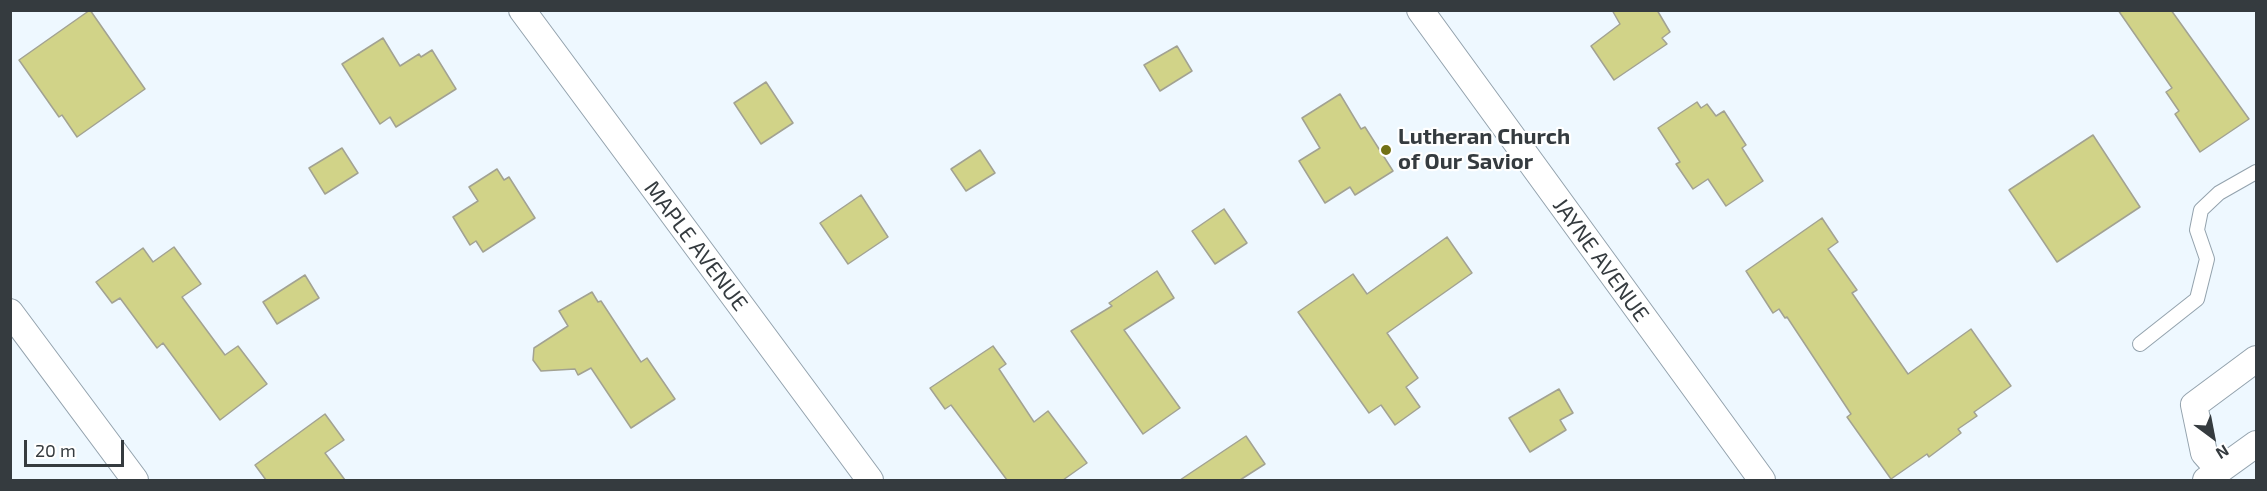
<!DOCTYPE html>
<style>
body{margin:0}
#map{position:relative;width:2267px;height:491px;overflow:hidden;background:#eef8ff;font-family:"Exo 2",sans-serif}
canvas{display:block}
.frame{position:absolute;inset:0;border:12px solid #353b3f;pointer-events:none}
.north{position:absolute;left:2183px;top:407px;width:60px;height:60px;-webkit-text-stroke:4px #fff;paint-order:stroke;rotate:148deg;font-size:16px;font-weight:700;line-height:24px;text-align:center;color:#353b3f}
.north::after{content:'';display:block;margin:auto;width:21px;height:27px;background:#353b3f;clip-path:polygon(50% 0,100% 100%,50% 72%,0 100%)}
.scale{position:absolute;left:24px;top:440px;width:100px;height:27px;box-sizing:border-box;border:3px solid #353b3f;border-top:0;padding-left:8px;font-size:18px;line-height:21px;white-space:nowrap;color:#353b3f;-webkit-text-stroke:4px #fff;paint-order:stroke}
</style>
<div id="map">
<canvas width="2267" height="491"></canvas>
<div class="frame"></div>
<div class="north">N</div>
<div class="scale">20 m</div>
</div>
<script>
const c = document.querySelector('canvas').getContext('2d');
c.lineJoin = 'round';
function fill(path, color) {
  c.fillStyle = color;
  c.fill(path, 'evenodd');
}
function toPath(rows) {
  const path = new Path2D();
  for (const r of rows) {
    path.moveTo(r[0], r[1]);
    for (let i = 2; i < r.length; i += 2) path.lineTo(r[i], r[i + 1]);
  }
  return path;
}
function strokePath(path, color, width, dash) {
  c.strokeStyle = color;
  c.lineWidth = width;
  c.lineCap = dash ? 'butt' : 'round';
  c.setLineDash(dash || []);
  c.stroke(path);
}
function label(font, color, halo, rows, align = 'center') {
  c.font = font + ' "Exo 2",sans-serif';
  c.lineWidth = 4.5;
  c.setLineDash([]);
  c.textBaseline = 'middle';
  c.strokeStyle = halo;
  c.fillStyle = color;
  for (const [text, x, y, turn = 0] of rows) {
    c.save();
    c.translate(x, y);
    c.rotate((+turn || 0) * Math.PI / 180);
    c.textAlign = isNaN(turn) ? turn : align;
    if (halo) c.strokeText(text, 0, 0);
    c.fillText(text, 0, 0);
    c.restore();
  }
}
const building = toPath([
 [90,10,145,89,77,137,62,115,59,117,19,60,90,10],
 [1612,10,1657,10,1670,32,1662,38,1667,44,1614,80,1591,46,1620,24,1612,10],
 [2118,10,2171,10,2249,119,2200,152,2175,114,2179,111,2166,92,2172,88,2118,10],
 [383,38,400,66,419,54,421,57,432,50,456,89,396,127,390,117,380,124,342,64,383,38],
 [1177,46,1192,71,1160,91,1144,65,1177,46],
 [766,82,793,123,761,144,734,103,766,82],
 [1340,94,1361,129,1365,127,1393,171,1355,195,1350,187,1325,203,1299,161,1320,148,1302,118,1340,94],
 [1697,102,1701,108,1707,104,1716,116,1724,111,1746,145,1742,148,1763,181,1726,206,1708,179,1693,189,1676,164,1680,162,1658,128,1697,102],
 [2093,135,2140,207,2057,262,2009,190,2093,135],
 [342,148,358,173,325,194,309,168,342,148],
 [980,150,995,173,966,191,951,169,980,150],
 [497,169,504,180,509,177,535,218,483,252,476,241,470,245,453,217,478,201,469,187,497,169],
 [861,195,888,237,848,264,820,223,861,195],
 [1224,209,1247,243,1215,264,1192,231,1224,209],
 [1822,218,1838,242,1828,249,1857,290,1852,293,1908,374,1971,329,2011,386,1974,412,1977,416,1958,429,1961,433,1929,457,1927,454,1891,479,1847,417,1851,414,1787,317,1785,318,1779,309,1773,313,1746,271,1822,218],
 [1447,237,1472,273,1387,333,1418,378,1406,387,1420,407,1395,425,1381,405,1369,413,1298,312,1353,274,1367,294,1447,237],
 [174,247,201,284,182,297,225,355,238,346,267,384,220,420,163,343,157,348,120,298,112,303,96,282,143,248,153,262,174,247],
 [1157,271,1174,298,1124,330,1180,408,1143,434,1071,331,1112,306,1109,303,1157,271],
 [305,275,319,298,277,324,263,302,305,275],
 [592,292,598,302,601,301,641,362,647,358,675,399,631,428,591,368,578,375,575,369,541,371,533,360,534,348,568,326,559,311,592,292],
 [993,346,1006,364,999,369,1034,422,1048,411,1087,463,1063,480,1007,480,951,405,945,409,930,388,993,346],
 [1559,389,1573,413,1560,420,1566,430,1530,452,1509,418,1559,389],
 [325,414,344,440,325,453,345,480,266,480,255,465,325,414],
 [1246,436,1265,464,1240,480,1180,480,1246,436]
]);
fill(building, '#d1d388');
strokePath(building, '#a2a292', 1.5);
const lane = toPath([
 [2140,344,2197,299,2207,259,2197,230,2201,210,2219,193,2256,172]
]);
const street = toPath([
 [522,10,870,480],
 [1420,10,1762,480],
 [10,312,135,480],
 [2219,470,2204,453,2194,405,2256,359],
 [2206,480,2256,444]
]);
strokePath(lane, '#93a2ad', 16);
strokePath(street, '#93a2ad', 28);
strokePath(lane, '#fff', 14);
strokePath(street, '#fff', 26);
for (const [x, y, r, color] of [
 [1386,150,6,"#717115"]
]) {
  const dot = new Path2D();
  dot.arc(x, y, r, 0, 2 * Math.PI);
  c.fillStyle = color;
  c.fill(dot);
  strokePath(dot, '#fff', 2);
}
label('bold 22px', '#353b3f', '#fff', [
 ["Lutheran Church",1398,137],
 ["of Our Savior",1398,162]
], 'left');
label('22px', '#353b3f', '#fff', [
 ["MAPLE AVENUE",696,246,53],
 ["JAYNE AVENUE",1601,260,54]
]);
</script>
